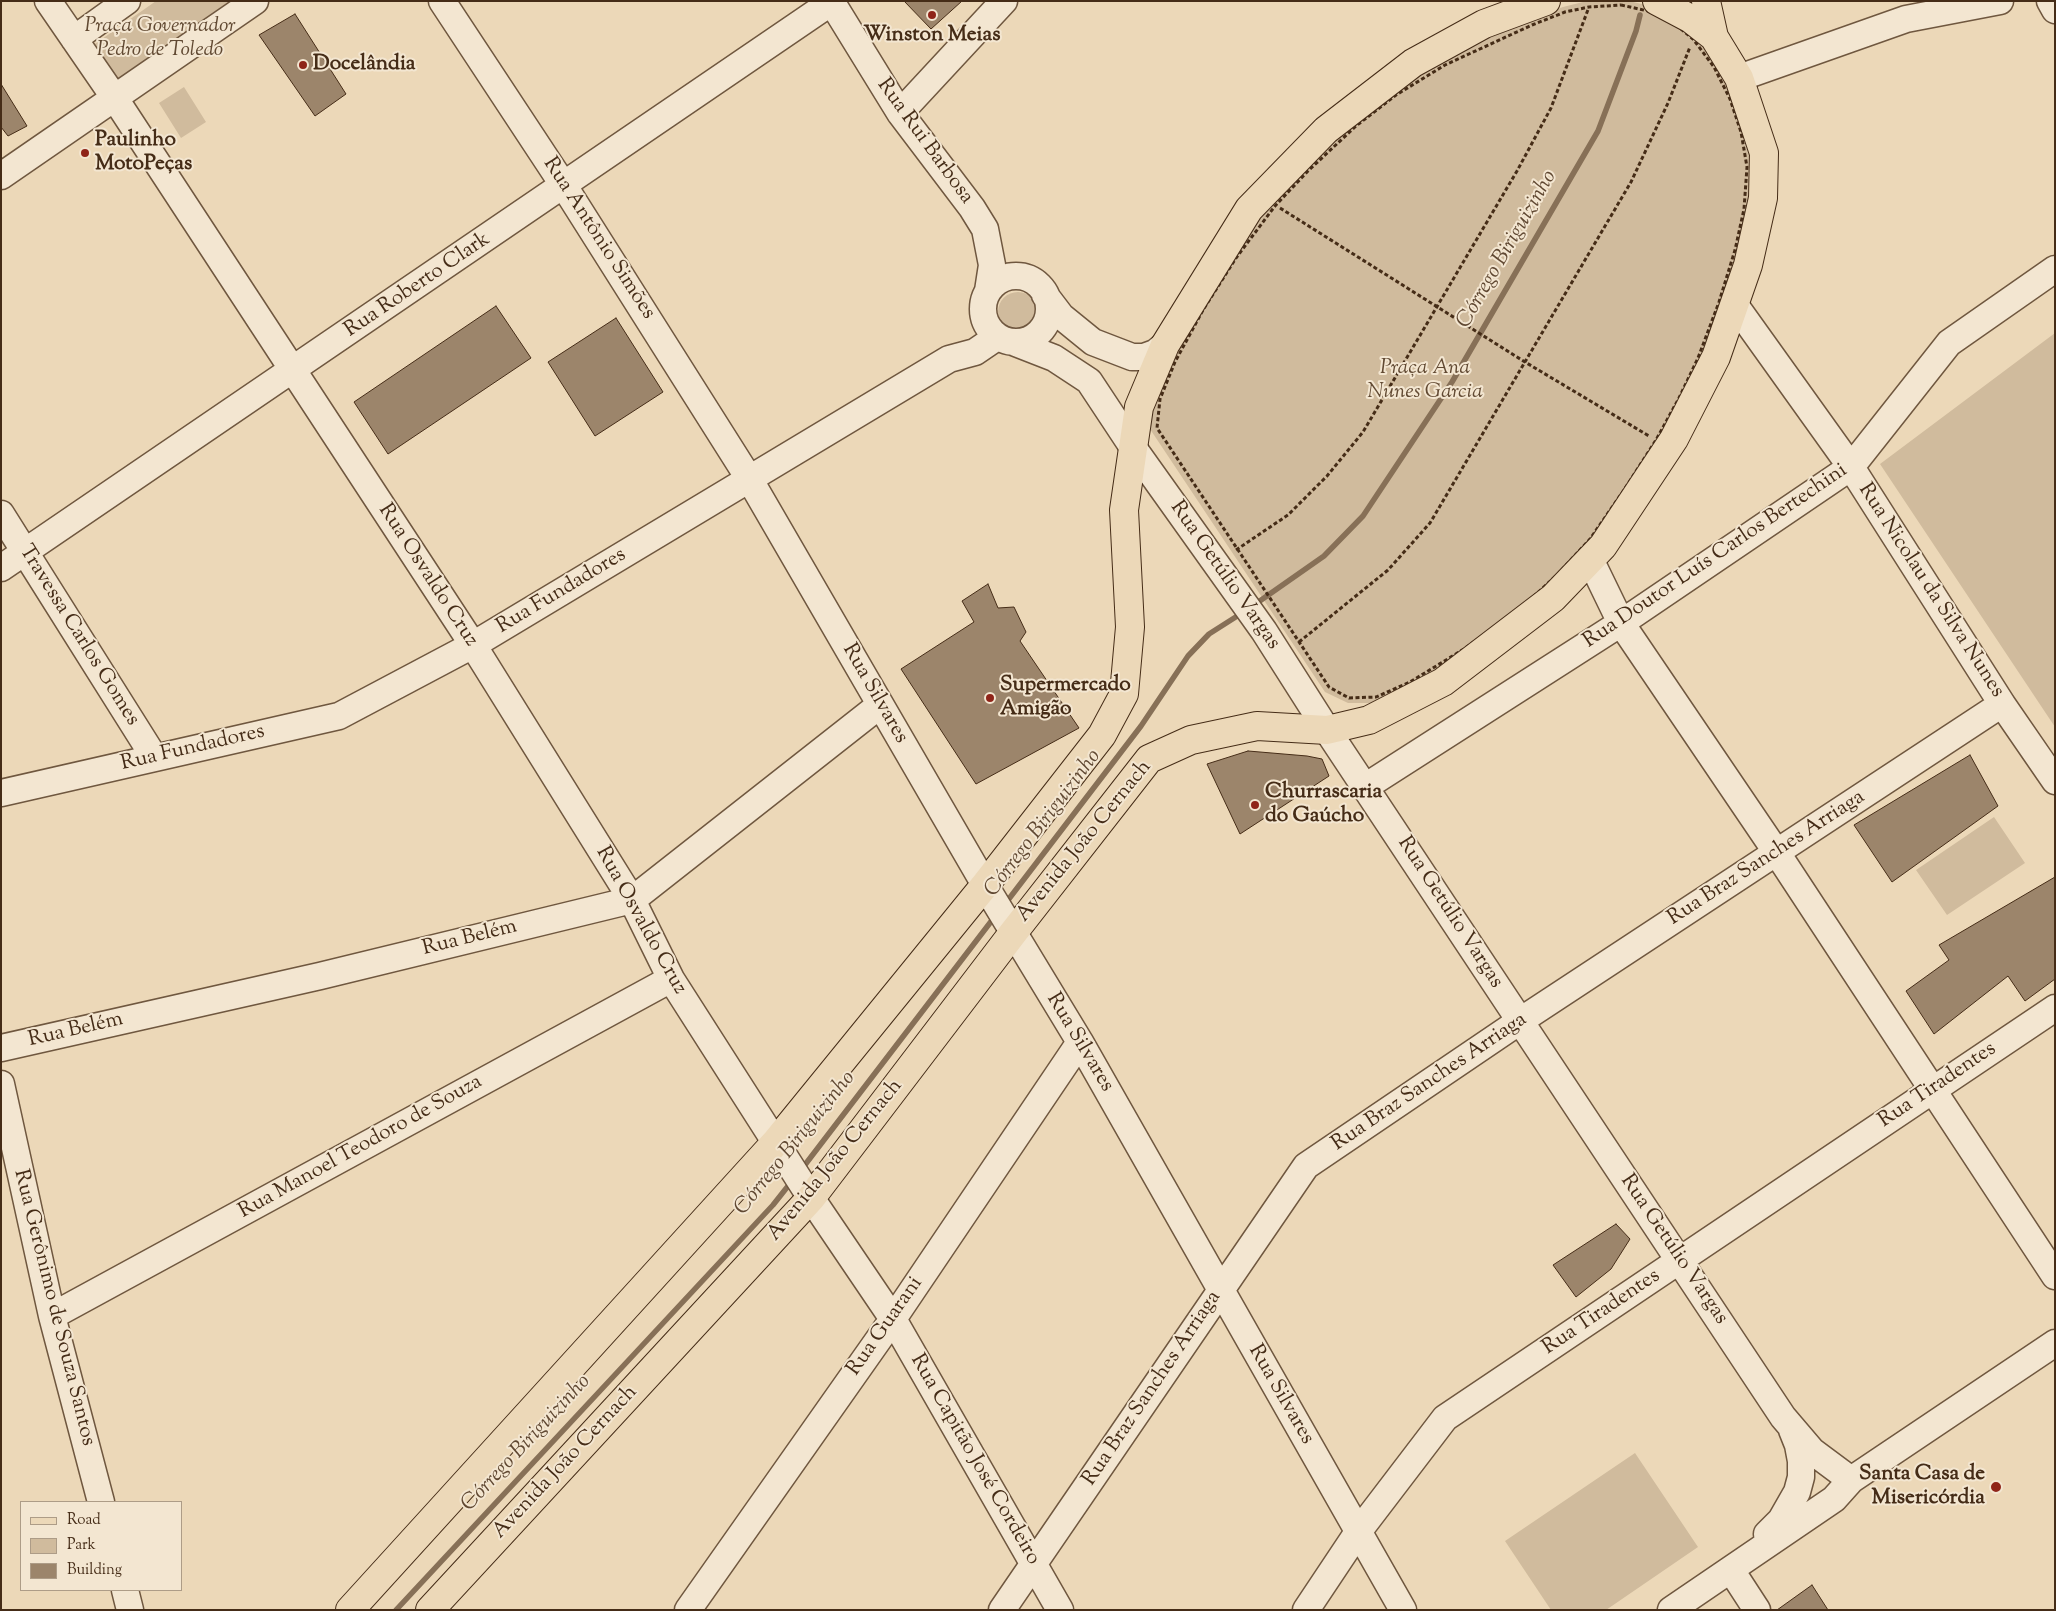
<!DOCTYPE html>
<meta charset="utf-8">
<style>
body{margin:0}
#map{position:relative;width:2056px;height:1611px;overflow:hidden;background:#ecd8b8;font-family:"Sorts Mill Goudy",serif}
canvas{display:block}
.frame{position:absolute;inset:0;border:2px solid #452c17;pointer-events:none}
.legend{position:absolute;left:20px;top:1501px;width:162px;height:90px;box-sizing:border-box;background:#f3e6d1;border:1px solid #ad9c87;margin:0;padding:6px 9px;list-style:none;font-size:15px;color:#452c17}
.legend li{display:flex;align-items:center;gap:10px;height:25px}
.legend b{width:25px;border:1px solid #ad9c87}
</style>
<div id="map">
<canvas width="2056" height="1611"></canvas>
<div class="frame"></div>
<ul class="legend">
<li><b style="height:6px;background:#ecd8b8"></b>Road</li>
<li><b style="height:14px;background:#d0bb9d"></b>Park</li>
<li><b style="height:14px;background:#9c856b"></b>Building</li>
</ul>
</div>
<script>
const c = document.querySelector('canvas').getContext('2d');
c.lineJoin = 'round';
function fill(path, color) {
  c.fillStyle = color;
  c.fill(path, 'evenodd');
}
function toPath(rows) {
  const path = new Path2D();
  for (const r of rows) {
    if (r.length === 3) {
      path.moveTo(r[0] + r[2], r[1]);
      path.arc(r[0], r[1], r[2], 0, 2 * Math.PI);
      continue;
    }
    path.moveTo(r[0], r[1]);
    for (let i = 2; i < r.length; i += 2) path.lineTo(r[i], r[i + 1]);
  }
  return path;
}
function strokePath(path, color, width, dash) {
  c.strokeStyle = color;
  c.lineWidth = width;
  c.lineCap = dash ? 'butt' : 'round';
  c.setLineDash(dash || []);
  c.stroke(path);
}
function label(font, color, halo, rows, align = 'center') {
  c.font = font + ' "Sorts Mill Goudy",serif';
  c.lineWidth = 4;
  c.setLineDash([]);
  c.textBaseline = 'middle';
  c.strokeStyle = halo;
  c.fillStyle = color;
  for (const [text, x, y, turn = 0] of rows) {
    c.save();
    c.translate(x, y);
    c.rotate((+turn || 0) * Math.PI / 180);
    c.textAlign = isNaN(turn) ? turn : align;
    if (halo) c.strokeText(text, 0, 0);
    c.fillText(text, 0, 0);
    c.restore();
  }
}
fill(toPath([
 [156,1,271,1,129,100,92,46],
 [1587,1,1629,1,1650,6,1697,35,1719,64,1746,131,1752,167,1749,210,1740,252,1703,360,1661,443,1563,579,1467,654,1377,703,1348,703,1325,692,1150,429,1155,398,1170,360,1267,206,1352,121,1442,60,1530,19,1563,7],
 [184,87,206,122,181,138,159,103],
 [1018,312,20],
 [2055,333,2055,727,1880,464],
 [1994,817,2025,863,1947,915,1916,870],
 [1635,1453,1698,1547,1606,1610,1551,1610,1505,1541]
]), '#d0bb9d');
strokePath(toPath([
 [1254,605,1324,556,1363,516,1452,382,1598,131,1636,31,1640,15],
 [1005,904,1141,726,1188,656,1209,634,1242,613],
 [801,1170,996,915],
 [396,1610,773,1205,792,1181]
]), '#877057', 5.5);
const building = toPath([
 [904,1,962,1,931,29,904,1],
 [295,14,346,94,315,116,259,35,295,14],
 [1,84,27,126,8,136,1,127,1,84],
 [496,306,531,358,388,454,354,402,496,306],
 [616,318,663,392,595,436,548,362,616,318],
 [988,584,998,608,1014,607,1026,632,1020,641,1079,728,976,784,901,669,974,622,962,601,988,584],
 [1248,751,1307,756,1322,759,1329,776,1240,834,1207,764,1248,751],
 [1970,755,1998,806,1892,882,1854,825,1970,755],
 [2055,877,2055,979,2025,1001,2008,976,1934,1034,1906,991,1949,960,1939,945,2055,877],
 [1616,1224,1630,1239,1611,1269,1576,1297,1553,1265,1616,1224],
 [1812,1585,1828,1610,1777,1610,1812,1585]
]);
fill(building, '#9c856b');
strokePath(building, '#452c17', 1);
const minor = toPath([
 [48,1,114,97,473,645,632,900,671,979,811,1198,893,1319,1060,1610],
 [442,1,564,186,750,480,992,897,1080,1042,1403,1610],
 [831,1,900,113,972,208,985,229,992,265,988,291],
 [2050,1,2055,10],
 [74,39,127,1],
 [1739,78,1906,19,2000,1],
 [900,113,1004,1],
 [1,176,255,1],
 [1016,309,33],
 [1045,295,1061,316,1093,342,1132,357,1144,357,1155,353,1165,345],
 [1735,305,1851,467,2002,704,2055,781],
 [1013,342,1054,358,1089,381,1132,446,1264,631,1327,730,1783,1417,1812,1451,1851,1480],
 [1,514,154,757],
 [1590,559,1621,623,1777,853,2055,1276],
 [1,568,833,1],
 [1365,787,1621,623,1851,467,1949,343,2055,269],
 [1,793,339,716,473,645,949,359,975,352,997,337],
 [1,1048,320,976,632,900,880,705],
 [1,1084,52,1316,101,1502],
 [52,1316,671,979],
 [1767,1534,1781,1520,1797,1492,1801,1477,1801,1461,1798,1445,1792,1430],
 [1731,1570,1757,1610],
 [125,1590,130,1610],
 [688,1610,893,1319,1080,1042],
 [1002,1610,1306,1166,1520,1021,2002,704],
 [1306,1610,1358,1532,1445,1418,2055,1008],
 [1671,1610,1834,1499,1851,1480,2055,1343]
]);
const major = toPath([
 [1657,1,1691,19,1714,37],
 [350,1610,775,1143,985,885,1102,735,1124,694,1130,627,1124,510,1139,407,1165,345,1249,209,1326,130,1413,63,1484,24,1546,1],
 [430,1610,811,1198,1013,933,1149,759,1191,740,1257,726,1327,730,1369,720,1443,682,1553,598,1603,546,1674,439,1716,357,1748,265,1763,198,1764,153,1739,78,1714,37,1706,1]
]);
strokePath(minor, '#6f573f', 29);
strokePath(major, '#452c17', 30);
strokePath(toPath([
 [1621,5,1648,11,1675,24,1693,39,1714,67,1730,99,1741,132,1747,167,1744,209,1735,250,1719,302,1698,358,1679,398,1656,440,1624,490,1590,539,1558,574,1520,609,1464,649,1410,682,1376,697,1349,698,1329,687,1157,428,1160,399,1175,362,1203,310,1236,258,1275,206,1308,171,1356,126,1396,95,1445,65,1532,25,1565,12,1589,7,1621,5],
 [1280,208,1525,362,1649,436],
 [1236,550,1288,515,1327,476,1363,432,1517,171,1551,108,1589,7],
 [1299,642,1388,570,1430,523,1631,182,1668,103,1690,47]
]), '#452c17', 3, [4, 2.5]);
strokePath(minor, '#f3e6d1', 26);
strokePath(major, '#ecd8b8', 28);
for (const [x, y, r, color] of [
 [932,15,5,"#8f2418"],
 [303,65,5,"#8f2418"],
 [85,153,5,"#8f2418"],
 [990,698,5,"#8f2418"],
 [1255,805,5,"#8f2418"],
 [1996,1487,6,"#8f2418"]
]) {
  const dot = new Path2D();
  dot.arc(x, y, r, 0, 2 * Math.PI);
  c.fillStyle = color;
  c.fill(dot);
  strokePath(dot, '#f3e6d1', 2);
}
label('italic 21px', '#614932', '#f3e6d1', [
 ["Praça Governador",160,27],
 ["Pedro de Toledo",160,51],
 ["Praça Ana",1425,369],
 ["Nunes Garcia",1425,393]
]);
label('bold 21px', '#452c17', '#f3e6d1', [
 ["Winston Meias",932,36,"center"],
 ["Docelândia",313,65],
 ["Paulinho",95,141],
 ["MotoPeças",95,165],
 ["Supermercado",1000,686],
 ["Amigão",1000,710],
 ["Churrascaria",1265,793],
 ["do Gaúcho",1265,817],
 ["Santa Casa de",1985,1475,"right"],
 ["Misericórdia",1985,1499,"right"]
], 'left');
label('21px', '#452c17', '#f3e6d1', [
 ["Rua Rui Barbosa",924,142,54],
 ["Rua Antônio Simões",598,239,57],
 ["Rua Roberto Clark",418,286,-34],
 ["Rua Doutor Luís Carlos Bertechini",1716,557,-34],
 ["Rua Osvaldo Cruz",427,576,57],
 ["Rua Getúlio Vargas",1224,576,55],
 ["Rua Nicolau da Silva Nunes",1930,591,57],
 ["Rua Fundadores",562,592,-31],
 ["Travessa Carlos Gomes",78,636,58],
 ["Rua Silvares",874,694,60],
 ["Rua Fundadores",193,749,-13],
 ["Avenida João Cernach",1085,842,-51],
 ["Rua Braz Sanches Arriaga",1767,859,-33],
 ["Rua Getúlio Vargas",1449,913,57],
 ["Rua Osvaldo Cruz",640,921,61],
 ["Rua Belém",470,939,-14],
 ["Rua Belém",76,1031,-13],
 ["Rua Silvares",1079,1043,59],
 ["Rua Braz Sanches Arriaga",1430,1083,-34],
 ["Rua Tiradentes",1938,1086,-34],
 ["Rua Manoel Teodoro de Souza",361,1148,-29],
 ["Avenida João Cernach",836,1161,-51],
 ["Rua Getúlio Vargas",1673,1250,56],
 ["Rua Gerônimo de Souza Santos",53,1308,76],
 ["Rua Tiradentes",1602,1313,-34],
 ["Rua Guarani",886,1327,-55],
 ["Rua Braz Sanches Arriaga",1153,1389,-56],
 ["Rua Silvares",1280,1395,60],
 ["Rua Capitão José Cordeiro",974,1460,60],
 ["Avenida João Cernach",566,1463,-47]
]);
label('italic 22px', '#604832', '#f3e6d1', [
 ["Córrego Biriguizinho",1508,250,-60],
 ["Córrego Biriguizinho",1044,824,-53],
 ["Córrego Biriguizinho",796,1144,-51],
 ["Córrego Biriguizinho",527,1444,-47]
]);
</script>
